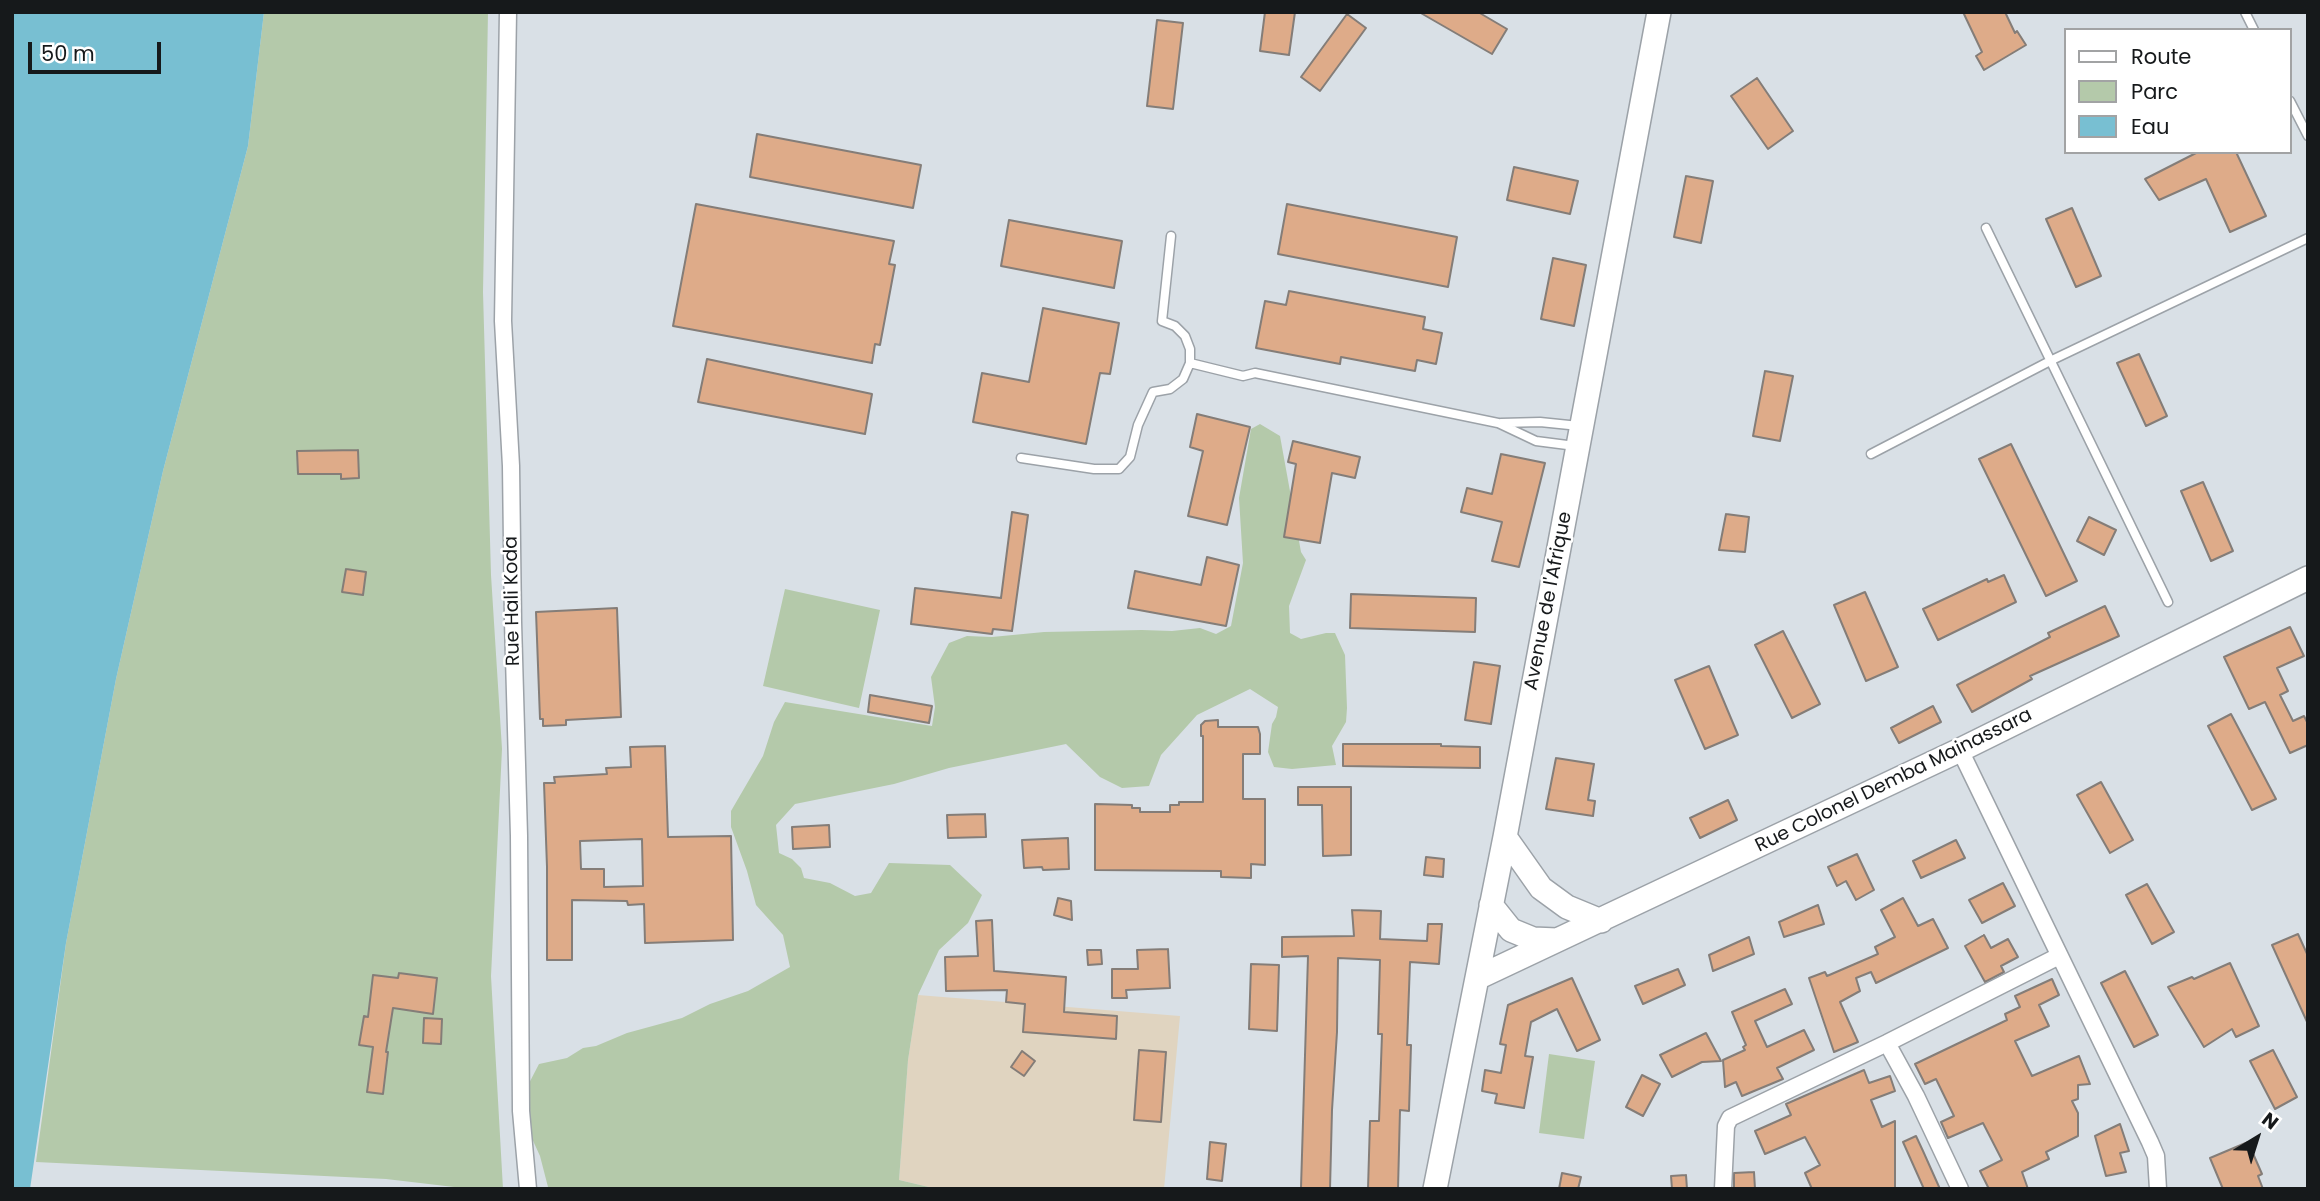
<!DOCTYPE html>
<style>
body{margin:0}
#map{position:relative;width:2320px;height:1201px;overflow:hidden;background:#d9e0e6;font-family:Poppins,sans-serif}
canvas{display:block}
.frame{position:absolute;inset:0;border:14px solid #16191b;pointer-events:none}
.legend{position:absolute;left:2064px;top:28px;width:228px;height:126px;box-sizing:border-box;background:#fff;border:2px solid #a2a3a4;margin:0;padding:9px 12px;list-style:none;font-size:21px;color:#16191b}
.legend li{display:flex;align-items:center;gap:14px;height:35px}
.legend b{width:35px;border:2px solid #a2a3a4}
.north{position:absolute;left:2222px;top:1103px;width:70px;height:70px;-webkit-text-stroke:5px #fff;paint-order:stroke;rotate:38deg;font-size:19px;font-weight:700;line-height:28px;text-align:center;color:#16191b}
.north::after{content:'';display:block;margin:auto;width:24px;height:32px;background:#16191b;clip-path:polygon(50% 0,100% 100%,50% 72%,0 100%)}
.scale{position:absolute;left:28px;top:42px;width:133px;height:32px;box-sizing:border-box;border:4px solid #16191b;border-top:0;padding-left:9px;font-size:21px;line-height:24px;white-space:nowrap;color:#16191b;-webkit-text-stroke:5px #fff;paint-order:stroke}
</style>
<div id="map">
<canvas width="2320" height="1201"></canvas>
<div class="frame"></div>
<ul class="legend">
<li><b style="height:9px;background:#fff"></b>Route</li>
<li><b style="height:19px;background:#b4c9aa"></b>Parc</li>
<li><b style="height:19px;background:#78bfd2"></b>Eau</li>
</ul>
<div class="north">N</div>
<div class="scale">50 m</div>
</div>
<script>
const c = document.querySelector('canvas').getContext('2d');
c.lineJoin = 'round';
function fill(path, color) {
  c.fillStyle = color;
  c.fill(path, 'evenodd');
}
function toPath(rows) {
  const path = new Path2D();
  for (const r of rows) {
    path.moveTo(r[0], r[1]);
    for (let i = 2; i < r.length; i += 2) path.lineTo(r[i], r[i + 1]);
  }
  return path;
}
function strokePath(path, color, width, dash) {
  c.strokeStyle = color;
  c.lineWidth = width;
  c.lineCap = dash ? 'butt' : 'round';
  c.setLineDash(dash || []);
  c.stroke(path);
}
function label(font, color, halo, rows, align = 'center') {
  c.font = font + ' Poppins,sans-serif';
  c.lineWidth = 5;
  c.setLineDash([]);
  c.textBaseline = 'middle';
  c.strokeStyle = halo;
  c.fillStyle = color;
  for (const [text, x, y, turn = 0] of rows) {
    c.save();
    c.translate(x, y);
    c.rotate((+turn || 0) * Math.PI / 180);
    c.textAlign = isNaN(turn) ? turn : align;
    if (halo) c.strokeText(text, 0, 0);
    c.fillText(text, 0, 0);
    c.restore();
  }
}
fill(toPath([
 [918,995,1180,1016,1164,1189,937,1189,899,1180,908,1060]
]), '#e0d4c0');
fill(toPath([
 [264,12,488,12,483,292,491,575,502,749,491,976,503,1189,471,1189,386,1179,36,1162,66,943,116,679,163,471,248,146],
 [1260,424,1280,436,1301,552,1306,560,1289,606,1290,633,1301,639,1326,633,1335,633,1345,655,1347,708,1346,722,1332,746,1336,765,1292,769,1274,767,1268,752,1272,724,1276,717,1278,707,1250,689,1197,715,1161,755,1149,786,1122,788,1100,777,1066,744,949,768,894,784,795,804,776,825,779,853,792,859,801,868,804,878,830,883,855,896,871,893,889,863,950,865,982,895,968,923,939,950,918,995,908,1060,899,1180,937,1189,551,1189,548,1187,540,1156,529,1132,526,1089,539,1064,567,1058,583,1048,596,1046,627,1033,682,1018,710,1004,748,991,790,967,783,935,756,905,747,871,731,827,731,811,763,756,774,722,785,702,932,726,935,707,931,677,949,643,967,636,992,637,1044,632,1142,630,1172,631,1200,628,1216,634,1231,626,1243,563,1239,498,1251,429],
 [785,589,880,610,859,708,763,686],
 [1549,1054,1595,1061,1584,1139,1539,1133]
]), '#b4c9aa');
fill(toPath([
 [12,12,264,12,248,146,163,471,116,679,66,943,30,1189,12,1189]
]), '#78bfd2');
const building = toPath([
 [1265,12,1295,12,1289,55,1260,51,1265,12],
 [1419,12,1478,12,1507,29,1492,54,1419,12],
 [1963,12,2005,12,2015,33,2017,31,2026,45,1984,70,1976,56,1982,52,1963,12],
 [1347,14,1366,28,1320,91,1301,77,1347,14],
 [1157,20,1183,23,1173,109,1147,106,1157,20],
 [1757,78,1793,131,1768,149,1731,96,1757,78],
 [757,134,921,165,913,208,750,177,757,134],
 [2198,152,2236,152,2266,216,2230,232,2206,179,2159,200,2145,179,2198,152],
 [1514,167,1578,181,1570,214,1507,200,1514,167],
 [1686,176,1713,181,1701,243,1674,237,1686,176],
 [696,204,894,241,889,264,895,265,880,345,875,344,872,363,673,326,696,204],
 [1287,204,1457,237,1448,287,1278,254,1287,204],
 [2072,208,2101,276,2076,287,2046,219,2072,208],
 [1009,220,1122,241,1114,288,1001,266,1009,220],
 [1553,258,1586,265,1574,326,1541,319,1553,258],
 [1289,291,1425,317,1423,329,1442,333,1436,364,1417,360,1415,371,1341,357,1340,364,1256,348,1265,301,1286,305,1289,291],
 [1043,308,1119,323,1110,374,1100,373,1086,444,973,422,982,373,1029,382,1043,308],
 [2139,354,2167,416,2146,426,2117,363,2139,354],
 [707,359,872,394,865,434,698,402,707,359],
 [1765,371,1793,376,1780,441,1753,436,1765,371],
 [1197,414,1250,427,1227,525,1188,516,1203,451,1190,447,1197,414],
 [1293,441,1360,457,1355,478,1332,473,1320,543,1284,537,1296,464,1288,462,1293,441],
 [2011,444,2077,581,2046,596,1979,459,2011,444],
 [358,450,359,478,341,479,341,474,298,474,297,451,358,450],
 [1501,454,1545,463,1519,567,1492,561,1502,522,1461,512,1467,488,1492,494,1501,454],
 [2203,482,2233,551,2211,561,2181,491,2203,482],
 [1012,512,1028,515,1012,631,993,629,992,634,911,624,915,588,1001,598,1012,512],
 [1726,514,1749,517,1745,552,1719,550,1726,514],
 [2089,517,2116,530,2104,555,2077,541,2089,517],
 [1207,557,1239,565,1226,626,1128,608,1135,571,1201,585,1207,557],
 [346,569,366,572,363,595,342,592,346,569],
 [2004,575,2016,602,1938,640,1923,609,1987,579,1988,582,2004,575],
 [1865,592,1898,667,1866,681,1834,605,1865,592],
 [1351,594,1476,598,1475,632,1350,628,1351,594],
 [2105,606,2119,636,2030,676,2032,679,1972,712,1957,685,2050,637,2048,633,2105,606],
 [617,608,621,717,566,720,566,725,543,726,543,719,540,719,536,612,617,608],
 [2290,627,2304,656,2277,668,2288,691,2280,695,2293,721,2304,716,2308,724,2308,745,2290,753,2265,702,2249,709,2224,657,2290,627],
 [1783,631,1820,704,1792,718,1755,645,1783,631],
 [1474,662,1500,666,1491,724,1465,720,1474,662],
 [1709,666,1738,735,1705,749,1675,680,1709,666],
 [870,695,932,706,929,723,868,712,870,695],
 [1933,706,1941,722,1899,743,1891,728,1933,706],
 [2231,714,2276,799,2252,810,2208,726,2231,714],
 [1218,720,1218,727,1258,727,1260,734,1260,754,1243,754,1243,799,1265,799,1265,865,1251,864,1251,878,1221,877,1221,871,1095,870,1095,804,1132,805,1132,808,1140,808,1140,812,1170,812,1170,805,1179,805,1179,802,1203,802,1203,736,1201,736,1201,725,1205,721,1218,720],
 [1343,744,1441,744,1441,746,1480,747,1480,768,1343,766,1343,744],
 [665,746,668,837,731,836,733,940,645,943,644,904,628,905,627,901,572,900,572,960,547,960,547,867,544,783,555,783,554,777,607,774,606,768,631,767,630,747,665,746],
 [642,839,643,886,604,887,604,869,581,869,580,841,642,839],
 [1556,758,1594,764,1588,800,1595,801,1593,816,1546,809,1556,758],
 [2101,782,2133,840,2110,853,2077,795,2101,782],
 [1298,787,1351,787,1351,855,1323,856,1322,805,1298,805,1298,787],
 [1728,800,1737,820,1700,838,1690,818,1728,800],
 [985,814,986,837,948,838,947,815,985,814],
 [829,825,830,847,793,849,792,827,829,825],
 [1068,838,1069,869,1043,870,1042,867,1024,868,1022,840,1068,838],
 [1956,840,1965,858,1921,878,1913,861,1956,840],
 [1857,854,1874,890,1856,900,1846,881,1837,886,1828,867,1857,854],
 [1426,857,1444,859,1443,877,1424,875,1426,857],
 [2003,883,2015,906,1982,923,1969,900,2003,883],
 [2147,884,2174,932,2152,944,2126,895,2147,884],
 [1058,898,1071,901,1072,920,1054,915,1058,898],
 [1903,898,1918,926,1933,919,1948,948,1876,983,1871,972,1856,978,1860,991,1840,1002,1858,1042,1834,1052,1809,978,1825,972,1827,976,1878,954,1875,947,1895,937,1881,910,1903,898],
 [1818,905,1824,924,1784,937,1779,922,1818,905],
 [1352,910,1381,911,1380,939,1427,941,1428,924,1442,924,1439,964,1410,962,1407,1045,1411,1045,1409,1111,1400,1110,1398,1189,1368,1189,1370,1121,1379,1121,1382,1034,1378,1034,1380,960,1338,958,1337,1032,1332,1110,1330,1189,1301,1188,1308,956,1282,957,1282,937,1354,936,1352,910],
 [992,920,994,971,1066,977,1064,1012,1117,1016,1116,1039,1023,1032,1025,1004,1006,1002,1007,990,946,991,945,957,978,956,976,921,992,920],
 [2298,934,2308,956,2308,1024,2272,945,2298,934],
 [1984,935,1991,948,2008,939,2018,957,2001,966,2004,972,1985,982,1965,946,1984,935],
 [1749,937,1754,954,1713,971,1709,955,1749,937],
 [1168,949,1170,988,1126,990,1127,998,1112,998,1112,969,1138,969,1137,950,1168,949],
 [1087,950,1101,950,1102,964,1088,965,1087,950],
 [2230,963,2259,1026,2236,1037,2232,1029,2204,1047,2168,987,2192,977,2194,979,2230,963],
 [1251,964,1279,965,1277,1031,1249,1029,1251,964],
 [1678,969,1685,985,1643,1004,1635,986,1678,969],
 [2125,971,2158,1035,2134,1047,2101,983,2125,971],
 [399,973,437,978,433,1014,393,1008,386,1052,388,1052,383,1094,367,1092,373,1047,359,1045,364,1016,368,1017,373,975,398,978,399,973],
 [1572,978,1600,1040,1577,1051,1557,1009,1531,1022,1525,1056,1533,1057,1524,1108,1495,1103,1497,1094,1482,1091,1485,1070,1501,1073,1506,1045,1500,1044,1508,1005,1572,978],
 [2052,979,2059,995,2039,1005,2049,1026,2015,1041,2032,1076,2079,1056,2090,1084,2078,1085,2078,1099,2072,1101,2078,1113,2078,1136,2046,1152,2049,1159,2022,1172,2028,1189,1989,1189,1980,1171,2002,1160,1983,1123,1948,1138,1941,1122,1954,1116,1936,1079,1925,1084,1915,1064,2007,1020,2005,1014,2020,1007,2015,996,2052,979],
 [1785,989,1792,1004,1755,1021,1767,1047,1804,1030,1814,1050,1777,1068,1783,1079,1742,1096,1736,1082,1725,1087,1723,1060,1745,1050,1743,1047,1746,1045,1732,1012,1785,989],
 [424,1018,442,1019,441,1044,423,1043,424,1018],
 [1706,1033,1721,1061,1702,1062,1672,1077,1660,1055,1706,1033],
 [1139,1050,1166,1052,1161,1122,1134,1120,1139,1050],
 [2273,1050,2297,1097,2275,1109,2250,1061,2273,1050],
 [1022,1051,1035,1061,1024,1076,1011,1067,1022,1051],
 [1864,1070,1869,1083,1890,1076,1895,1091,1871,1100,1882,1127,1895,1121,1895,1189,1812,1189,1805,1173,1820,1165,1805,1137,1765,1154,1755,1131,1791,1115,1786,1104,1864,1070],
 [1642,1075,1660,1084,1643,1116,1626,1107,1642,1075],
 [2120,1124,2129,1151,2120,1153,2126,1172,2106,1176,2095,1136,2120,1124],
 [1916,1136,1923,1151,1940,1189,1924,1189,1903,1142,1916,1136],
 [1210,1142,1226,1144,1222,1181,1207,1179,1210,1142],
 [2248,1142,2262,1174,2258,1176,2263,1189,2223,1189,2210,1158,2248,1142],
 [1754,1172,1755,1189,1734,1189,1734,1173,1754,1172],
 [1562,1173,1581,1177,1578,1189,1559,1189,1562,1173],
 [1686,1175,1687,1189,1672,1189,1671,1176,1686,1175]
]);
fill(building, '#deab89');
strokePath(building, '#847d78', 2);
const lane = toPath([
 [2245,12,2254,30],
 [2290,101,2308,136],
 [1986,228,2168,602],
 [1190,363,1243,376,1255,373,1498,423,1536,441,1575,446],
 [1501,423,1540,422,1579,426],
 [1871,454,2052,360,2308,238],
 [1021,458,1094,469,1119,469,1130,457,1138,425,1153,392,1170,389,1183,379,1190,363,1190,349,1185,336,1175,326,1162,321,1171,236]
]);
const street = toPath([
 [508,12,503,321,511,466,513,622,519,836,521,1111,528,1189],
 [1960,750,2150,1142,2156,1156,2158,1189],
 [1887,1043,1916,1096,1960,1189],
 [1723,1189,1726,1126,1730,1118,1887,1043,2059,956]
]);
const secondary = toPath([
 [1505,837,1541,888,1567,907,1601,921],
 [1491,905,1511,930,1533,939,1557,940],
 [1477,978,1960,750,2308,578],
 [1435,1189,1505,837,1659,12]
]);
strokePath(lane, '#9ca2a8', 11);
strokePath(street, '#9ca2a8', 19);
strokePath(secondary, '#9ca2a8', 26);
strokePath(lane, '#fff', 8);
strokePath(street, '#fff', 16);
strokePath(secondary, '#fff', 23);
label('19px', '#16191b', '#fff', [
 ["Rue Hali Koda",513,601,-91],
 ["Avenue de l'Afrique",1549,601,-79],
 ["Rue Colonel Demba Mainassara",1894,781,-26]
]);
</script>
